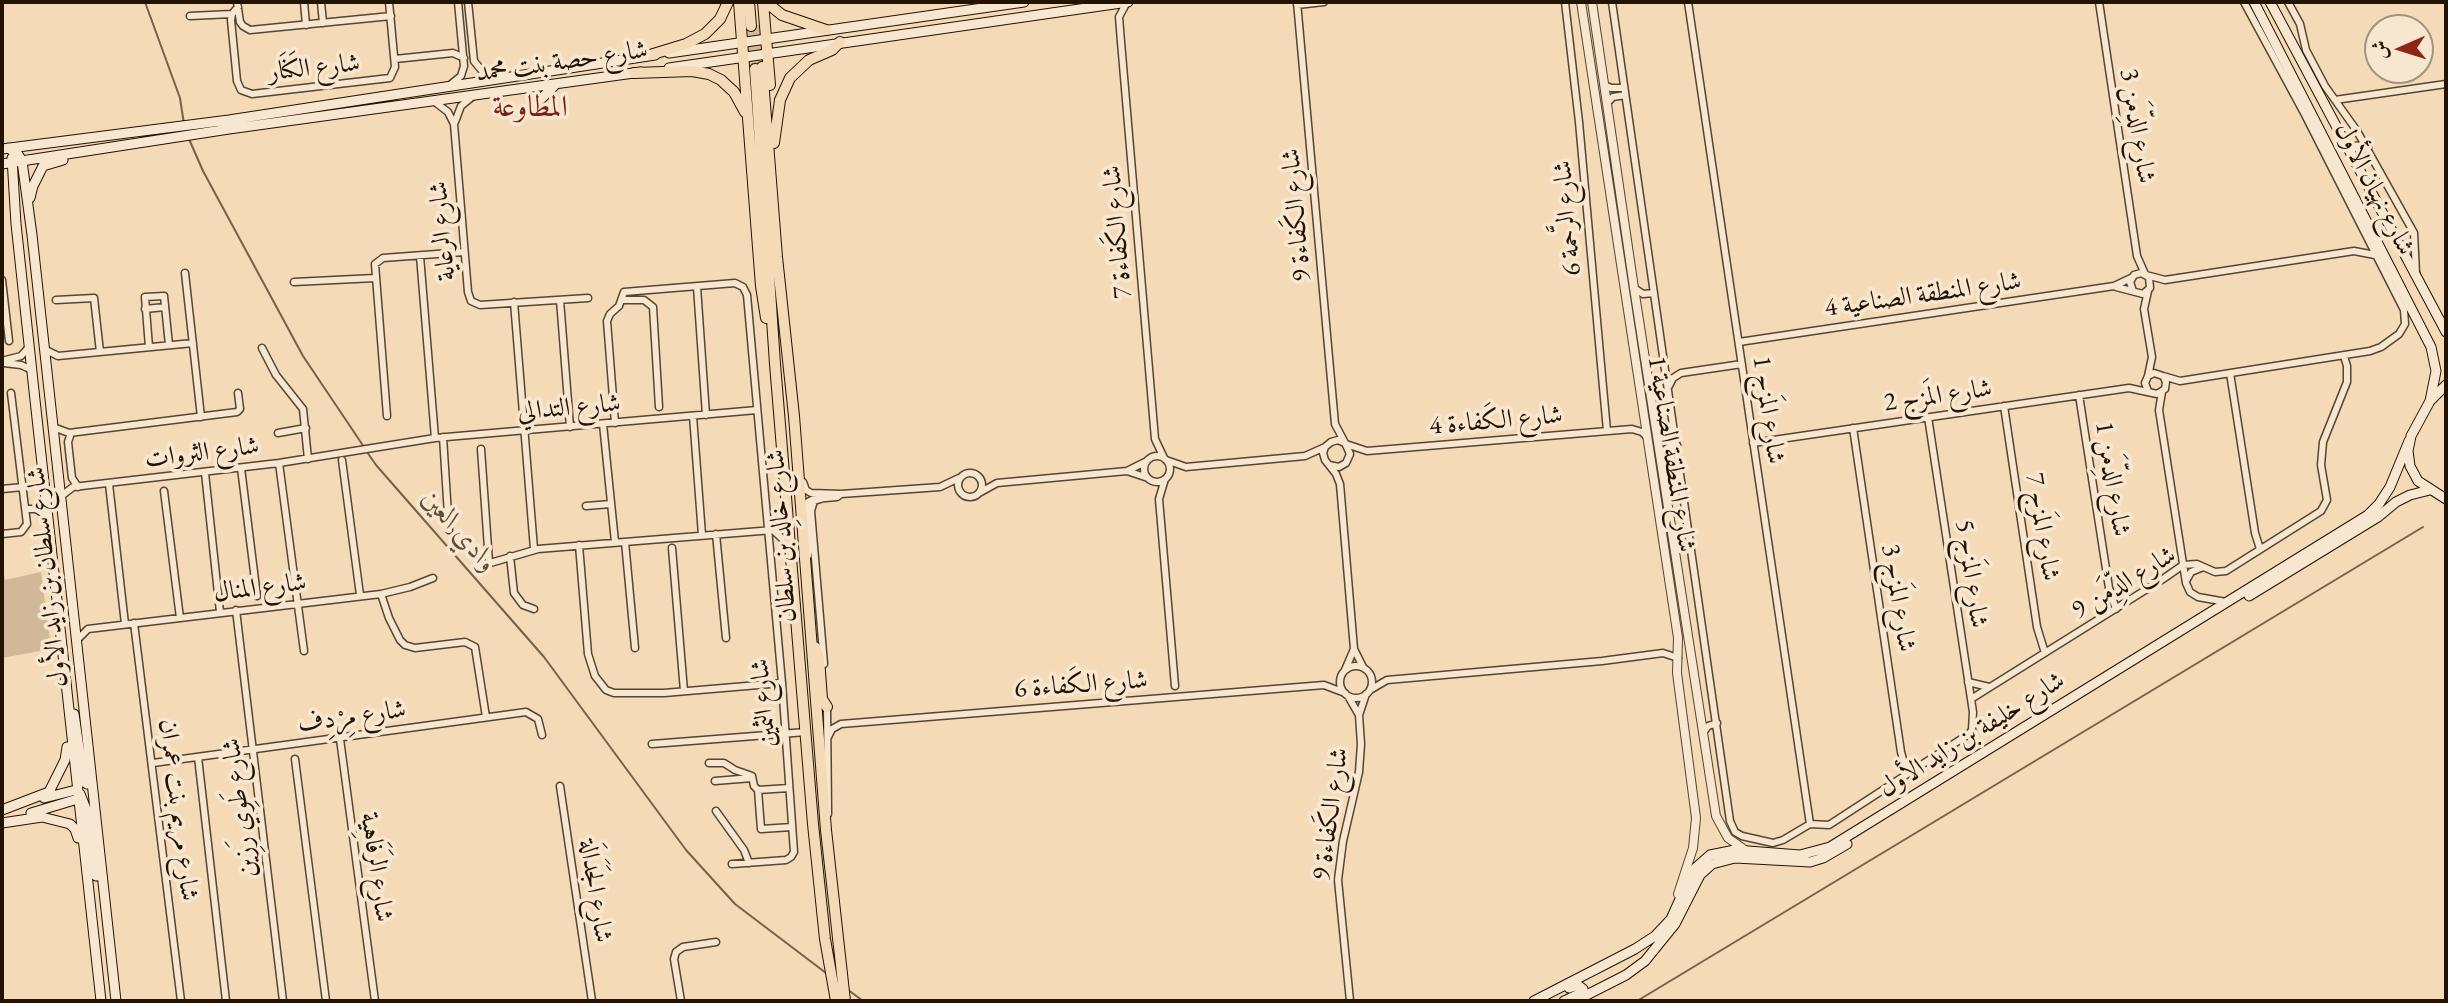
<!DOCTYPE html>
<meta charset="utf-8">
<style>
body{margin:0}
#map{position:relative;width:2448px;height:1003px;overflow:hidden;background:#f4dab6;font-family:"EB Garamond",Amiri,serif}
canvas{display:block}
.frame{position:absolute;inset:0;border:4px solid #221303;pointer-events:none}
.north{position:absolute;left:2364px;top:14px;width:70px;height:70px;box-sizing:border-box;background:#f8e7d0;border:2px solid #a2927e;border-radius:50%;rotate:267deg;font-size:19px;font-weight:700;line-height:28px;text-align:center;color:#221303}
.north::after{content:'';display:block;margin:auto;width:24px;height:32px;background:#8f2418;clip-path:polygon(50% 0,100% 100%,50% 72%,0 100%)}
</style>
<div id="map">
<canvas width="2448" height="1003"></canvas>
<div class="frame"></div>
<div class="north">ش</div>
</div>
<script>
const c = document.querySelector('canvas').getContext('2d');
c.lineJoin = 'round';
function fill(path, color) {
  c.fillStyle = color;
  c.fill(path, 'evenodd');
}
function toPath(rows) {
  const path = new Path2D();
  for (const r of rows) {
    if (r.length === 3) {
      path.moveTo(r[0] + r[2], r[1]);
      path.arc(r[0], r[1], r[2], 0, 2 * Math.PI);
      continue;
    }
    path.moveTo(r[0], r[1]);
    for (let i = 2; i < r.length; i += 2) path.lineTo(r[i], r[i + 1]);
  }
  return path;
}
function strokePath(path, color, width, dash) {
  c.strokeStyle = color;
  c.lineWidth = width;
  c.lineCap = dash ? 'butt' : 'round';
  c.setLineDash(dash || []);
  c.stroke(path);
}
function label(font, color, halo, rows, align = 'center') {
  c.font = font + ' "EB Garamond",Amiri,serif';
  c.lineWidth = 7;
  c.setLineDash([]);
  c.textBaseline = 'middle';
  c.strokeStyle = halo;
  c.fillStyle = color;
  for (const [text, x, y, turn = 0] of rows) {
    c.save();
    c.translate(x, y);
    c.rotate((+turn || 0) * Math.PI / 180);
    c.textAlign = isNaN(turn) ? turn : align;
    if (halo) c.strokeText(text, 0, 0);
    c.fillText(text, 0, 0);
    c.restore();
  }
}
fill(toPath([
 [2,562,5,580,41,572,51,649,2,658]
]), '#d0b898');
strokePath(toPath([
 [145,2,180,98,184,124],
 [189,139,203,171,303,356,364,447],
 [367,452,376,465,544,657,686,850,735,904,826,973],
 [847,989,863,1001],
 [1637,1001,2423,527]
]), '#75624a', 2);
strokePath(toPath([
 [759,25,762,67],
 [751,26,755,69]
]), '#d4bc9b', 10, [10, 5]);
const minor = toPath([
 [237,2,240,22,243,26,250,30,391,16],
 [304,2,306,25],
 [321,2,323,23],
 [468,2,474,61,483,72,497,78],
 [1127,2,1119,17,1121,42,1155,439,1164,458],
 [1297,2,1335,424,1345,443],
 [1565,2,1579,122,1607,431],
 [1612,2,1730,821,1735,832,1742,836,1773,843,1783,840,1810,824,1829,825,1969,734,1972,730,1973,712,1928,417],
 [1688,2,1810,824],
 [2099,2,2137,256,2145,274],
 [2288,2,2300,24,2306,50,2325,86,2357,131,2414,233,2416,273],
 [1297,5,1324,2],
 [238,7,232,14,231,20,237,81,241,90,252,94,390,78,395,67,389,2],
 [190,16,232,14],
 [395,59,453,53,464,58],
 [450,85,461,76,464,66,458,2],
 [1604,85,1611,88,1624,88],
 [2335,100,2446,84],
 [435,102,448,112,454,124,468,292,471,301,480,305,588,298],
 [1607,103,1613,97,1625,95],
 [455,122,461,106,472,97],
 [420,256,435,438],
 [185,273,201,417],
 [2146,275,2165,280,2354,251,2375,255],
 [2,280,9,341],
 [294,282,375,278],
 [697,287,706,415],
 [2116,287,2143,294,2150,288,2149,277,2141,273,2134,275,2130,282,2133,291],
 [1634,288,1643,294,1654,293],
 [2148,291,2144,309,2152,357,2148,376],
 [56,300,94,298,100,352],
 [560,300,570,427],
 [622,300,644,300,653,307,659,407],
 [514,302,534,549],
 [145,309,165,307],
 [1739,342,2114,286,2131,278],
 [149,347,145,297,164,296,169,345],
 [262,348,276,375,303,409,308,459],
 [44,349,58,356,193,343],
 [2,361,21,356,29,347],
 [4,363,21,365,32,370],
 [2230,373,2255,533,2260,549],
 [2163,376,2180,381,2370,351,2381,347,2399,334,2405,324,2404,310,2303,111,2244,2],
 [1669,386,1673,378,1681,373,1742,364],
 [2162,392,2159,410,2186,583,2190,592,2198,597,2226,602],
 [2079,395,2109,588,2116,609],
 [2004,406,2037,627,2045,653],
 [387,416,375,264,383,258,464,252],
 [693,416,702,535],
 [615,423,607,321,610,314,619,306,624,292,735,283,743,287,747,295,782,683,794,852,791,857,786,860,732,864],
 [603,424,615,542],
 [53,427,69,433,237,412,240,409,238,393],
 [1853,428,1901,752,1907,774],
 [71,433,68,442,72,478,78,487],
 [278,433,306,428],
 [443,437,449,530],
 [1753,443,2129,388,2157,394,2165,389,2166,382,2163,376,2154,373,2148,376,2145,383,2148,391],
 [1346,444,1367,451,1632,429,1642,432,1647,437],
 [481,449,489,562],
 [1660,454,1670,446,1677,445],
 [1157,469,13],
 [342,460,360,595],
 [1166,460,1186,467,1305,456,1325,447],
 [279,463,304,651],
 [1329,465,1339,467,1346,463,1350,454,1345,443,1338,440,1331,442,1325,447,1323,453,1325,460,1336,474,1340,484,1354,649,1363,667],
 [241,468,257,596],
 [1127,471,1148,478],
 [970,485,12],
 [205,473,220,612],
 [1165,479,1159,499,1175,686],
 [803,482,806,490,811,493,841,494,940,487,959,478],
 [109,484,125,624],
 [2,489,23,487],
 [164,491,180,618],
 [979,493,997,483,1127,471,1147,461],
 [60,497,73,487,279,463,435,438,757,410],
 [824,498,814,501,811,511,824,664],
 [586,506,611,504],
 [26,509,36,509,47,516],
 [773,530,789,545],
 [2,534,21,532,27,524,11,393],
 [716,534,726,638],
 [625,542,635,648],
 [579,545,588,654,595,676,606,690,614,693,664,693,782,683],
 [672,548,684,691],
 [510,556,514,593,523,605,534,609],
 [808,556,809,547,806,507,808,502,814,499,837,497,841,494],
 [480,566,538,549,773,530,780,525,786,515],
 [2186,581,2191,572,2203,567],
 [381,594,389,618,400,640,405,645,415,648,465,642,475,647,486,717],
 [236,610,283,1001],
 [134,623,181,1001],
 [77,640,88,629,381,594,410,587,433,578],
 [1356,682,16],
 [1345,670,1354,649],
 [1968,682,1989,687],
 [1370,690,1387,680,1602,661,1663,653,1678,658],
 [1348,696,1359,715],
 [1971,699,2163,579,2183,565,2197,564,2215,572,2226,571,2321,511,2327,500,2321,465,2323,442,2347,382,2347,366,2344,356],
 [827,706,828,814],
 [1703,733,1708,726,1717,723],
 [828,737,832,729,841,724,1324,685,1345,693],
 [340,739,375,1001],
 [652,744,806,732],
 [198,757,226,1001],
 [295,759,326,1001],
 [153,763,526,712,538,719,542,735],
 [709,763,724,763,735,770,752,776,754,786,758,790,761,829,792,827],
 [715,781,752,778],
 [560,786,592,1001],
 [758,790,789,788],
 [716,811,744,850,749,863],
 [681,1001,674,959,676,952,683,947,716,942],
 [1350,1001,1338,880,1343,841,1359,772,1361,744,1359,715,1366,694]
]);
const tertiary = toPath([
 [1581,2,1678,638,1677,673,1696,818,1693,848,1678,894],
 [1592,2,1634,288,1716,816,1728,838,1745,850]
]);
const secondary = toPath([
 [2254,2,2431,347,2436,371,2430,401],
 [2270,2,2446,332],
 [669,53,1024,2],
 [669,68,1128,2],
 [541,99,556,84],
 [2348,147,2367,147],
 [8,148,17,153,22,161,32,235,116,1001],
 [2,149,229,120,655,55],
 [12,158,16,224,35,400,101,1001],
 [2,164,229,129,641,72],
 [30,198,33,186,43,166,63,160],
 [2446,385,2430,401,2411,436,2408,451,2410,466,2418,481,2446,499],
 [2249,596,2378,517,2396,502,2410,495,2430,490],
 [74,714,84,782,87,784,91,781],
 [80,794,86,809,96,876],
 [44,798,76,790],
 [2,810,49,792,65,760,67,747],
 [31,813,81,798],
 [2,823,42,817,70,824,75,829,78,838],
 [1534,1001,1635,949,1655,936,1671,919,1693,870,1710,855,1735,850,1800,855,1830,847,2368,515,2379,504,2390,487,2409,441],
 [1564,1001,1581,993,1583,989,1578,985,1569,988],
 [1575,1001,1626,975,1645,961,1675,924,1700,875,1712,864,1735,858,1810,862,1823,858,1847,844]
]);
const primary = toPath([
 [739,2,761,286,766,318],
 [749,2,751,26],
 [763,2,770,85],
 [766,2,782,15,826,30],
 [650,55,686,44,705,34,720,19,728,2],
 [762,67,777,257,794,416,826,830,845,1001],
 [755,69,775,364,813,824,825,939,836,1001],
 [634,73,692,71,709,74,721,80,734,92,745,112],
 [774,143,780,100,790,78,809,60,832,50,840,42],
 [815,647,819,658,822,699,827,707]
]);
strokePath(minor, '#564530', 9);
strokePath(tertiary, '#564530', 10);
strokePath(secondary, '#221303', 11);
strokePath(primary, '#221303', 12);
strokePath(minor, '#f8e7d0', 6);
strokePath(tertiary, '#f8e7d0', 8);
strokePath(secondary, '#f8e7d0', 9);
strokePath(primary, '#f4dab6', 10);
label('26px', '#221303', '#f8e7d0', [
 ["شارع حصة بنت محمد",562,62,-8],
 ["شارع الكَنَار",314,68,-6],
 ["شارع الدِّمَن 3",2137,126,81],
 ["شارع نهيان الأول",2374,189,63],
 ["شارع الكَفاءة 9",1297,215,-95],
 ["شارع الرَّحمة 6",1568,218,-95],
 ["شارع الرعاية",443,231,-95],
 ["شارع الكَفاءة 7",1118,232,-95],
 ["شارع المنطقة الصناعية 4",1923,295,-8],
 ["شارع المَزج 2",1938,396,-8],
 ["شارع التدالي",569,408,-5],
 ["شارع المَزج 1",1768,410,82],
 ["شارع الكَفاءة 4",1496,421,-5],
 ["شارع الثروات",202,453,-7],
 ["شارع المنطقة الصناعية 1",1671,454,81],
 ["شارع الدِّمَن 1",2112,479,81],
 ["شارع المَزج 7",2042,527,81],
 ["شارع خالِد بن سلطان",782,536,-94],
 ["شارع المَزج 5",1971,574,82],
 ["شارع سلطان بن زايد الأول",48,577,-96],
 ["شارع الدِّمَن 9",2124,583,-31],
 ["شارع المنال",260,588,-7],
 ["شارع المَزج 3",1898,598,81],
 ["شارع الكَفاءة 6",1081,685,-4],
 ["شارع الثمين",764,703,-95],
 ["شارع مِرْدِف",352,717,-8],
 ["شارع خليفة بن زايد الأول",1972,735,-32],
 ["شارع طَوِي رَزِين",240,808,-97],
 ["شارع مريم بنت عمران",178,810,83],
 ["شارع الكَفاءة 9",1331,814,-82],
 ["شارع الرَفَاهِية",376,867,82],
 ["شارع الجَدَالَة",595,891,81]
]);
label('italic 28px', '#614e38', '#f8e7d0', [
 ["وادي العين",459,531,49]
]);
label('30px', '#7a1f14', '#f8e7d0', [
 ["المطاوعة",530,108]
]);
</script>
